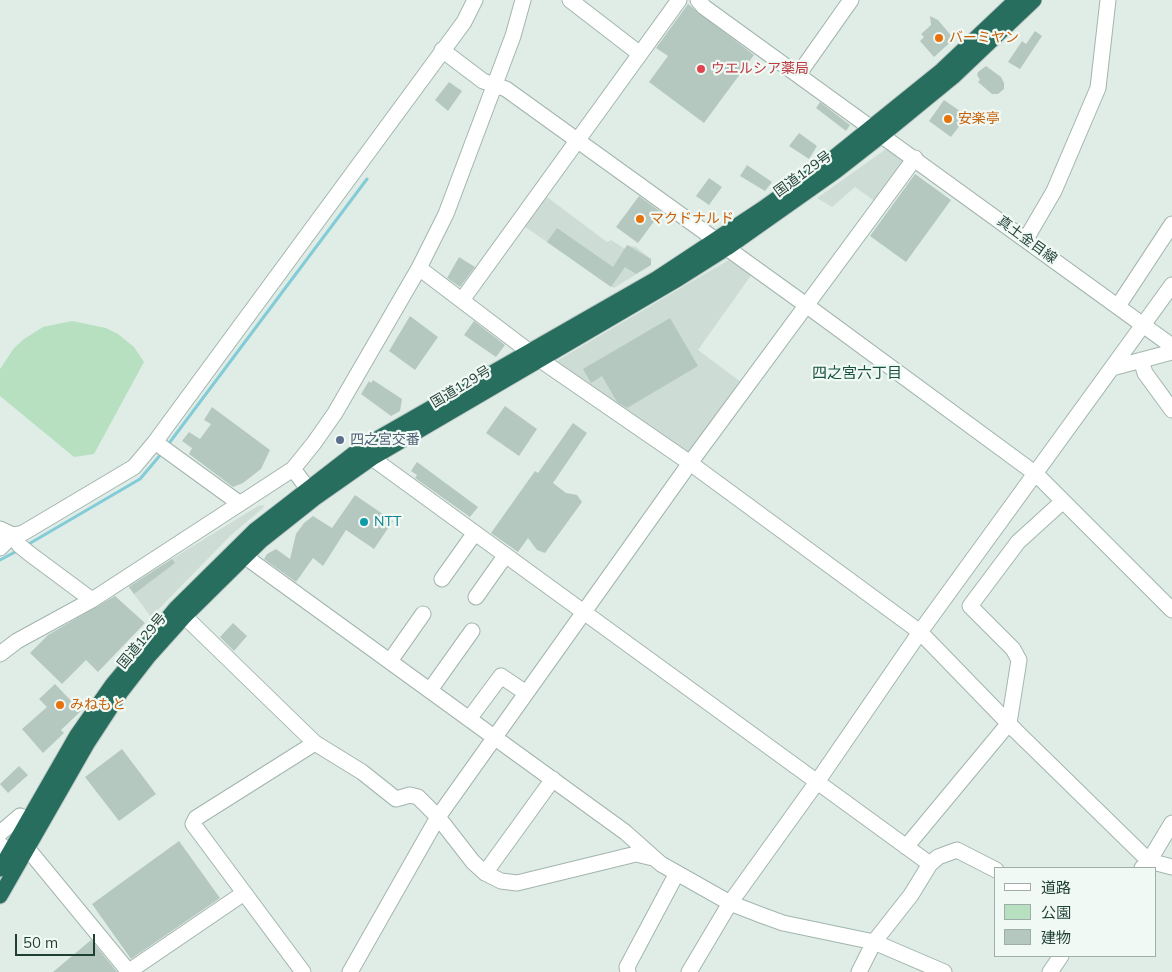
<!DOCTYPE html>
<meta charset="utf-8">
<style>
body{margin:0}
#map{position:relative;width:1172px;height:972px;overflow:hidden;background:#e0ede7;font-family:Mulish,"Noto Sans JP",sans-serif}
canvas{display:block}
.legend{position:absolute;left:994px;top:867px;width:162px;height:90px;box-sizing:border-box;background:#f1f9f5;border:1px solid #9dafa8;margin:0;padding:6px 9px;list-style:none;font-size:15px;color:#1f3f35}
.legend li{display:flex;align-items:center;gap:10px;height:25px}
.legend b{width:25px;border:1px solid #9dafa8}
.scale{position:absolute;left:15px;top:934px;width:80px;height:22px;box-sizing:border-box;border:2px solid #1f3f35;border-top:0;padding-left:6px;font-size:15px;line-height:18px;white-space:nowrap;color:#1f3f35;-webkit-text-stroke:4px #f1f9f5;paint-order:stroke}
</style>
<div id="map">
<canvas width="1172" height="972"></canvas>
<ul class="legend">
<li><b style="height:6px;background:#fff"></b>道路</li>
<li><b style="height:14px;background:#b7e0c1"></b>公園</li>
<li><b style="height:14px;background:#b5c8c0"></b>建物</li>
</ul>
<div class="scale">50 m</div>
</div>
<script>
const c = document.querySelector('canvas').getContext('2d');
c.lineJoin = 'round';
function fill(path, color) {
  c.fillStyle = color;
  c.fill(path, 'evenodd');
}
function toPath(rows) {
  const path = new Path2D();
  for (const r of rows) {
    path.moveTo(r[0], r[1]);
    for (let i = 2; i < r.length; i += 2) path.lineTo(r[i], r[i + 1]);
  }
  return path;
}
function strokePath(path, color, width, dash) {
  c.strokeStyle = color;
  c.lineWidth = width;
  c.lineCap = dash ? 'butt' : 'round';
  c.setLineDash(dash || []);
  c.stroke(path);
}
function label(font, color, halo, rows, align = 'center') {
  c.font = font + ' Mulish,"Noto Sans JP",sans-serif';
  c.lineWidth = 4.5;
  c.setLineDash([]);
  c.textBaseline = 'middle';
  c.strokeStyle = halo;
  c.fillStyle = color;
  for (const [text, x, y, turn = 0] of rows) {
    c.save();
    c.translate(x, y);
    c.rotate((+turn || 0) * Math.PI / 180);
    c.textAlign = isNaN(turn) ? turn : align;
    if (halo) c.strokeText(text, 0, 0);
    c.fillText(text, 0, 0);
    c.restore();
  }
}
fill(toPath([
 [886,149,905,163,876,202,855,187,832,207,817,198],
 [543,194,607,242,611,240,625,249,628,245,636,247,651,259,651,265,614,288,611,286,521,224],
 [732,258,752,274,698,350,741,382,688,455,555,362],
 [264,505,263,508,230,536,151,617,128,586,258,506]
]), '#cedcd6');
fill(toPath([
 [72,321,106,328,118,334,134,347,144,362,94,454,74,457,0,396,0,369,14,348,24,339,43,327]
]), '#b7e0c1');
strokePath(toPath([
 [167,446,367,179],
 [27,545,140,479,162,453],
 [0,560,17,551]
]), '#83ccd7', 3);
fill(toPath([
 [688,4,754,55,704,123,649,82,668,56,656,48],
 [930,16,938,20,954,39,934,57,920,41,924,37,921,34,931,25],
 [1035,31,1042,36,1020,69,1008,62,1022,41,1026,44],
 [986,66,1001,77,1004,83,1004,89,998,94,992,94,978,82,980,80,977,75,978,72],
 [449,82,462,91,448,111,435,100],
 [944,100,967,116,951,137,929,121],
 [820,102,850,125,846,131,816,108],
 [799,133,817,146,809,159,789,146],
 [747,165,772,182,765,191,740,176],
 [915,174,951,200,906,262,870,236],
 [709,178,722,187,709,205,696,196],
 [639,196,661,212,638,243,616,227],
 [557,228,613,267,627,245,651,259,651,265,636,274,625,267,611,287,547,242],
 [459,257,475,267,460,287,447,278],
 [410,316,438,337,415,370,389,351],
 [670,318,698,366,627,408,617,402,602,376,591,383,583,369],
 [474,321,505,345,496,357,464,335],
 [373,380,402,399,400,411,391,416,361,394,369,381,371,383],
 [505,406,537,429,519,456,486,433],
 [212,407,270,450,261,469,243,483,233,487,189,454,192,448,182,441,189,432,200,439,211,424,204,420],
 [573,423,587,433,553,483,566,493,577,495,582,502,545,553,537,550,528,538,518,552,491,533,535,471,538,473],
 [417,462,478,507,470,517,415,478,417,475,411,471],
 [355,495,393,521,374,549,346,530,323,566,313,558,296,582,264,559,267,554,276,549,290,559,296,534,304,523,313,516,332,528],
 [172,559,175,563,134,594,129,587],
 [115,596,145,623,98,672,86,660,62,684,30,653,48,635],
 [233,623,247,636,234,651,220,637],
 [55,684,81,711,61,730,64,733,43,753,22,729,47,707,39,699],
 [122,749,156,794,119,821,85,777],
 [19,766,28,775,8,793,0,784],
 [179,841,220,898,131,959,92,904],
 [91,940,117,972,53,972]
]), '#b5c8c0');
const minor = toPath([
 [570,0,640,54],
 [698,0,704,7,1172,346],
 [442,50,483,81,506,89,806,305,1036,474,1172,610],
 [798,75,851,0],
 [1026,239,1054,191,1098,88,1108,0],
 [419,268,539,359,690,463,920,632,1016,731,1149,861,1172,867],
 [462,300,679,0],
 [1118,306,1172,224],
 [1141,360,1145,373,1172,410],
 [1112,368,1172,352],
 [155,442,239,503],
 [372,458,930,864],
 [293,469,315,498],
 [0,529,13,535,23,533,134,467,155,442,464,22,475,0],
 [13,535,19,545,30,554,92,600],
 [0,548,13,535],
 [236,550,625,832,661,864,730,903,761,915,783,923,874,942,944,972],
 [442,579,474,534],
 [476,597,505,556],
 [176,608,315,743],
 [0,654,17,641,92,600,293,469,314,443,335,413,419,268,446,214,513,36,523,0],
 [390,661,423,614],
 [430,690,472,631],
 [469,719,501,676,526,693],
 [0,833,20,816,28,820],
 [0,844,9,853],
 [906,847,1009,723,1019,660,1013,649,970,606,1018,542,1062,502],
 [27,848,129,972],
 [1142,868,1149,861,1172,823],
 [485,873,553,779],
 [128,972,244,893],
 [303,972,193,824,196,818,315,743,362,772,396,799,410,795,418,797,438,817,473,862,485,873,501,881,517,883,636,854,653,858],
 [350,972,438,817,690,463,915,158],
 [628,972,627,967,677,873],
 [689,972,730,903,817,782,920,632,1172,285],
 [859,972,874,942,911,895,930,864,938,857,957,850,996,870],
 [1050,972,1061,956]
]);
const highway = toPath([
 [0,869,77,735,112,685,176,608,254,531,361,448,656,279,762,209,828,162,942,70,1016,0],
 [0,896,87,744,121,692,149,656,184,617,262,540,315,498,372,458,678,279,727,248,836,171,882,135,953,77,1034,0]
]);
strokePath(minor, '#a2b5ae', 17);
strokePath(highway, '#c0c9c6', 17);
strokePath(minor, '#fff', 15);
strokePath(highway, '#286e5e', 15);
for (const [x, y, r, color] of [
 [939,38,5,"#e8710a"],
 [701,69,5,"#e0444e"],
 [948,119,5,"#e8710a"],
 [640,219,5,"#e8710a"],
 [340,440,5,"#5c6f8a"],
 [364,522,5,"#0f9aa8"],
 [60,705,5,"#e8710a"]
]) {
  const dot = new Path2D();
  dot.arc(x, y, r, 0, 2 * Math.PI);
  c.fillStyle = color;
  c.fill(dot);
  strokePath(dot, '#f1f9f5', 2);
}
label('14px', '#c56008', '#f1f9f5', [
 ["バーミヤン",949,38],
 ["安楽亭",958,119],
 ["マクドナルド",650,219],
 ["みねもと",70,705]
], 'left');
label('14px', '#be3a42', '#f1f9f5', [
 ["ウエルシア薬局",711,69]
], 'left');
label('14px', '#1f3f35', '#f1f9f5', [
 ["国道129号",803,174,-36],
 ["真土金目線",1027,240,36],
 ["国道129号",461,387,-31],
 ["国道129号",142,641,-50]
]);
label('14px', '#4e5e75', '#f1f9f5', [
 ["四之宮交番",350,440]
], 'left');
label('14px', '#0d838f', '#f1f9f5', [
 ["NTT",374,522]
], 'left');
label('15px', '#195243', '#f1f9f5', [
 ["四之宮六丁目",857,373]
]);
</script>
